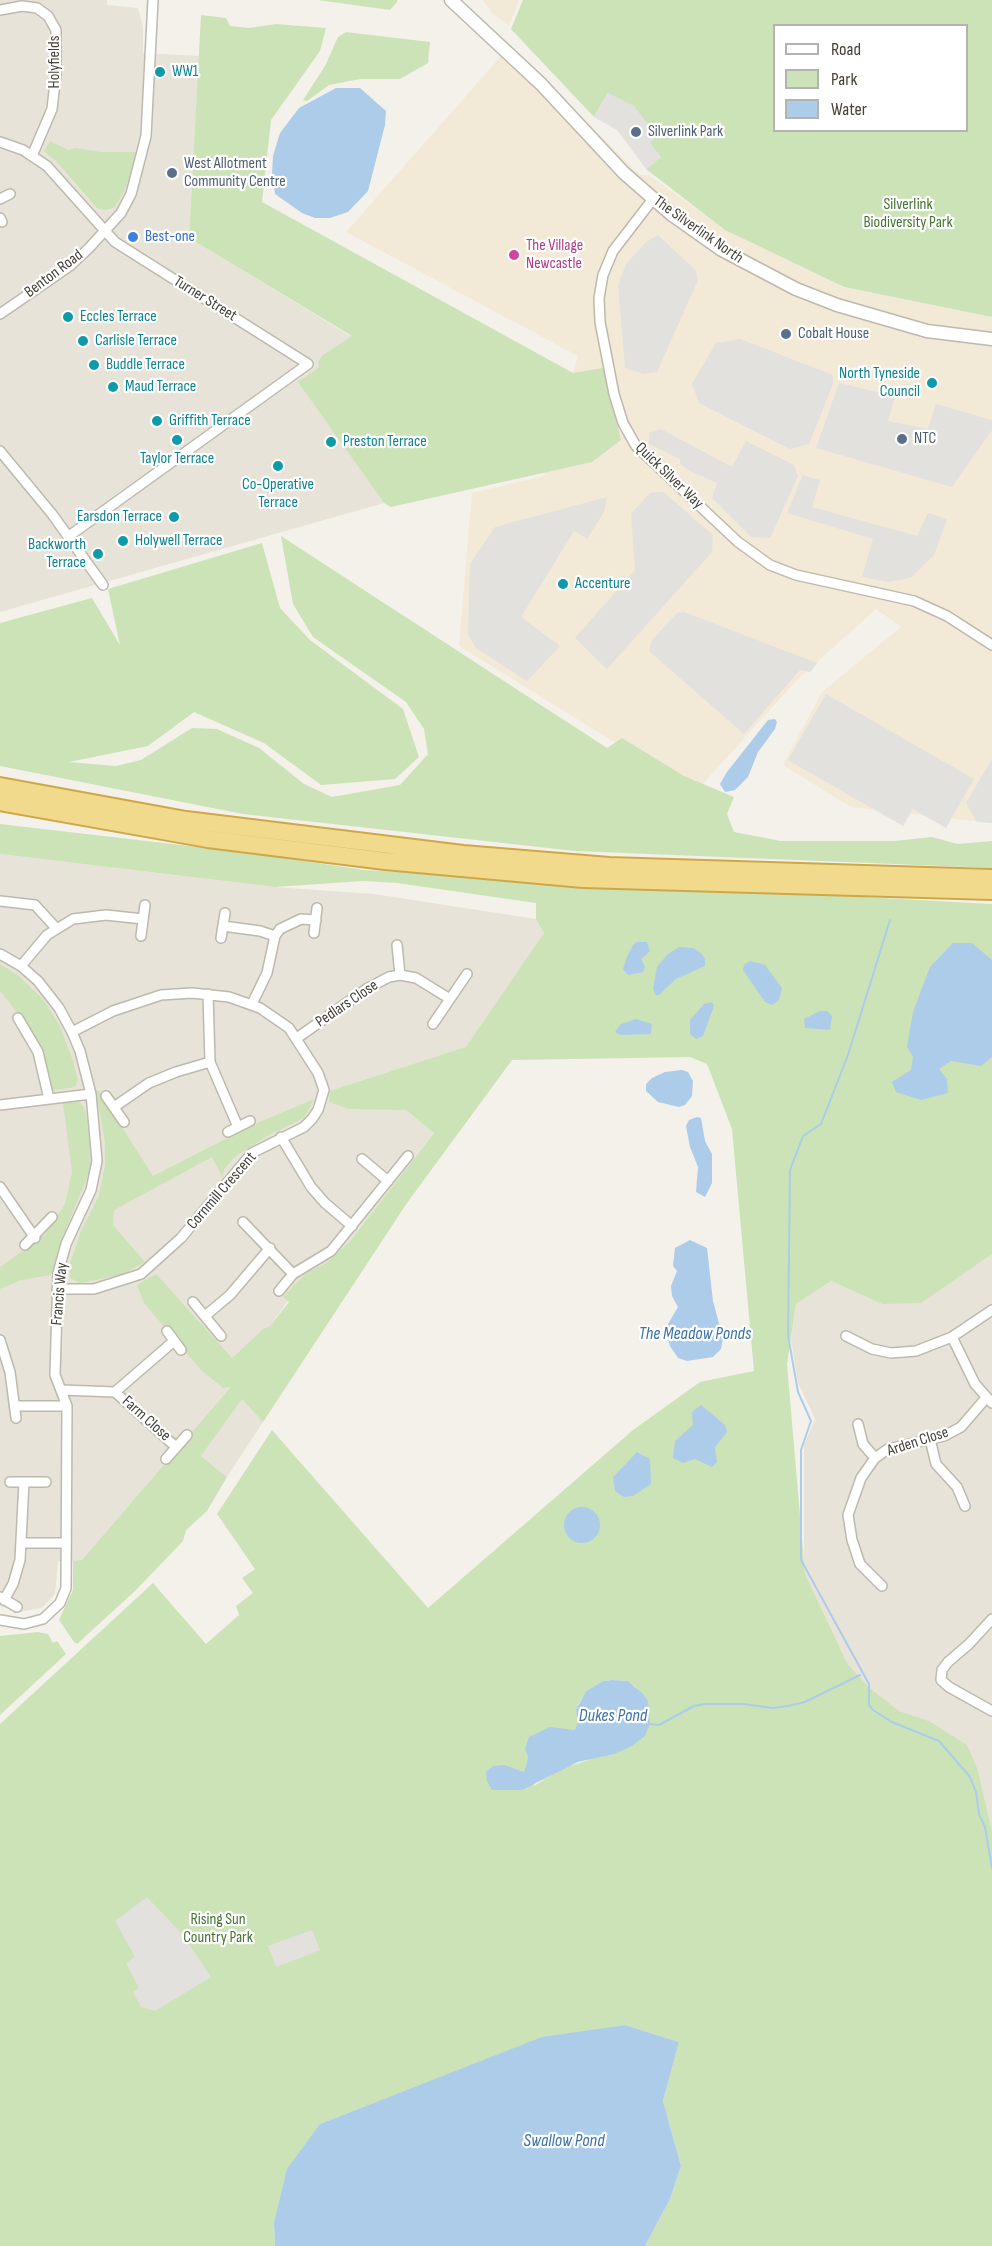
<!DOCTYPE html>
<style>
body{margin:0}
#map{position:relative;width:992px;height:2246px;overflow:hidden;background:#f3f1ea;font-family:"Sofia Sans Condensed",sans-serif}
canvas{display:block}
.legend{position:absolute;left:773px;top:24px;width:195px;height:108px;box-sizing:border-box;background:#fff;border:2px solid #b5b3b0;margin:0;padding:8px 10px;list-style:none;font-size:18px;color:#464239}
.legend li{display:flex;align-items:center;gap:12px;height:30px}
.legend b{width:30px;border:2px solid #b5b3b0}
</style>
<div id="map">
<canvas width="992" height="2246"></canvas>
<ul class="legend">
<li><b style="height:8px;background:#fff"></b>Road</li>
<li><b style="height:16px;background:#cce3b7"></b>Park</li>
<li><b style="height:16px;background:#adccea"></b>Water</li>
</ul>
</div>
<script>
const c = document.querySelector('canvas').getContext('2d');
c.lineJoin = 'round';
function fill(path, color) {
  c.fillStyle = color;
  c.fill(path, 'evenodd');
}
function toPath(rows) {
  const path = new Path2D();
  for (const r of rows) {
    if (r.length === 3) {
      path.moveTo(r[0] + r[2], r[1]);
      path.arc(r[0], r[1], r[2], 0, 2 * Math.PI);
      continue;
    }
    path.moveTo(r[0], r[1]);
    for (let i = 2; i < r.length; i += 2) path.lineTo(r[i], r[i + 1]);
  }
  return path;
}
function strokePath(path, color, width, dash) {
  c.strokeStyle = color;
  c.lineWidth = width;
  c.lineCap = dash ? 'butt' : 'round';
  c.setLineDash(dash || []);
  c.stroke(path);
}
function label(font, color, halo, rows, align = 'center') {
  c.font = font + ' "Sofia Sans Condensed",sans-serif';
  c.lineWidth = 4.5;
  c.setLineDash([]);
  c.textBaseline = 'middle';
  c.strokeStyle = halo;
  c.fillStyle = color;
  for (const [text, x, y, turn = 0] of rows) {
    c.save();
    c.translate(x, y);
    c.rotate((+turn || 0) * Math.PI / 180);
    c.textAlign = isNaN(turn) ? turn : align;
    if (halo) c.strokeText(text, 0, 0);
    c.fillText(text, 0, 0);
    c.restore();
  }
}
fill(toPath([
 [0,0,107,0,107,5,138,8,143,27,143,53,199,56,189,238,352,337,323,355,319,367,299,382,384,503,0,612],
 [0,854,275,887,374,894,536,919,544,933,501,998,464,1092,430,1138,350,1241,326,1263,308,1273,270,1326,263,1329,218,1371,232,1387,82,1561,58,1561,55,1594,42,1608,19,1612,0,1606],
 [992,1253,992,1831,988,1819,929,1721,899,1711,869,1687,847,1663,804,1574,804,1445,815,1419,798,1383,791,1340,796,1304,831,1281,882,1304],
 [242,1398,263,1422,227,1477,201,1456]
]), '#e7e3d8');
fill(toPath([
 [483,0,519,0,509,26,491,12],
 [510,46,640,175,649,175,727,231,843,287,992,317,992,823,851,807,783,765,822,692,901,627,876,609,797,680,700,787,682,784,459,646,472,493,544,476,578,356,346,232]
]), '#f3e9d7');
fill(toPath([
 [318,0,397,0,397,2,390,10],
 [523,0,992,0,992,317,844,287,725,230,646,169,661,157,608,93,594,117,511,29],
 [774,26,966,26,966,130,774,130],
 [201,15,226,18,230,26,249,28,276,24,326,28,320,51,271,120,262,202,573,373,603,368,621,440,592,462,391,507,384,503,298,382,319,367,318,362,323,355,352,336,189,238],
 [346,32,430,42,428,63,400,79,360,79,329,85,307,101,303,100,325,66,338,37],
 [50,141,68,150,76,148,101,152,135,152,136,156,125,190,114,208,103,210,97,208,57,162,44,151],
 [281,536,607,748,622,738,684,776,734,797,727,814,734,832,781,841,895,841,932,837,958,844,992,841,992,868,575,851,243,814,0,766,0,623,92,598,120,645,108,589,262,543,280,608,310,640,403,709,419,757,395,779,321,785,264,743,194,712,148,746,69,762,116,766,141,760,192,728,217,729,259,748,304,784,332,797,400,785,428,754,424,729,406,702,313,637,293,604],
 [0,824,250,853,364,870,992,904,992,1254,921,1303,882,1304,831,1281,796,1304,787,1364,805,1574,847,1663,869,1687,899,1711,929,1721,967,1745,977,1768,992,1831,992,2246,645,2246,670,2199,681,2166,663,2101,679,2042,625,2025,542,2038,320,2124,274,2223,275,2246,0,2246,0,1724,153,1583,206,1644,239,1615,236,1606,253,1593,242,1578,255,1569,217,1514,272,1430,428,1608,633,1430,700,1382,754,1371,732,1129,707,1064,690,1057,512,1060,407,1203,263,1422,242,1399,201,1456,227,1477,207,1511,186,1530,183,1541,135,1591,77,1644,74,1642,59,1620,73,1590,73,1561,82,1560,231,1387,223,1388,201,1370,144,1303,137,1285,156,1274,232,1358,263,1329,270,1326,289,1302,283,1297,291,1288,307,1273,326,1263,350,1241,434,1133,406,1110,349,1109,329,1102,330,1091,466,1047,544,933,536,919,536,903,397,883,363,881,275,887,0,854],
 [611,1680,628,1681,637,1688,589,1760,561,1769,534,1786,535,1774,583,1734,578,1705,586,1691,603,1681],
 [0,964,19,976,43,999,60,1026,73,1061,78,1080,75,1087,50,1091,19,1015,0,991],
 [96,1090,99,1091,153,1176,255,1124,314,1099,304,1118,269,1135,236,1156,224,1169,223,1178,212,1157,114,1210,113,1225,145,1262,121,1275,80,1283,70,1278,70,1263,81,1231,99,1196,105,1165,105,1143],
 [77,1100,83,1106,86,1114,90,1145,90,1171,67,1226,51,1275,21,1280,0,1289,0,1267,45,1235,65,1204,72,1172,63,1103],
 [38,1632,48,1634,53,1643,57,1641,66,1654,0,1715,0,1636]
]), '#cce3b7');
fill(toPath([
 [608,93,634,106,657,136,650,143,661,157,646,169,617,130,594,117],
 [658,235,696,271,698,280,657,372,644,374,625,368,618,285,626,264,645,243],
 [740,339,833,375,833,384,809,444,790,449,699,403,692,384,716,343],
 [839,383,895,396,888,421,928,429,936,404,992,420,992,430,952,487,816,448],
 [661,429,732,467,746,441,794,465,798,476,770,538,751,537,712,498,717,483,688,470,680,464,680,459,649,444,649,433],
 [803,475,820,480,812,507,917,536,928,513,947,519,934,555,910,578,888,582,862,577,873,539,787,513],
 [663,492,713,535,712,552,607,669,575,638,635,570,631,514,650,493],
 [607,497,604,512,587,539,574,531,521,617,560,646,527,681,476,648,468,634,470,564,495,527],
 [684,612,817,663,810,672,800,670,744,734,649,651,652,640,677,613],
 [826,694,974,779,946,828,913,809,903,826,788,760],
 [992,759,992,823,977,822,966,803],
 [147,1897,182,1934,211,1977,155,2011,141,2007,133,1992,139,1988,126,1963,135,1957,115,1921],
 [312,1930,320,1950,276,1967,268,1946]
]), '#e2e1de');
fill(toPath([
 [336,88,360,88,386,111,385,125,368,191,348,212,330,218,315,218,302,213,275,194,272,174,273,156,280,133,299,108],
 [775,719,777,722,775,729,758,752,748,777,735,790,725,792,720,784,727,772,768,720],
 [637,942,647,942,650,951,641,959,645,967,643,972,628,975,623,969,626,959,633,945],
 [953,943,972,943,992,960,992,1057,981,1066,951,1061,939,1069,947,1079,948,1093,921,1100,896,1092,892,1082,911,1070,913,1057,907,1047,913,1012,930,967],
 [679,947,693,948,701,953,705,959,705,966,676,979,659,995,656,995,653,989,657,967,668,954],
 [750,961,765,965,782,988,779,1000,772,1005,765,1002,743,970,744,965],
 [712,1002,714,1006,706,1028,703,1036,696,1039,690,1034,690,1020,704,1004],
 [820,1011,827,1011,832,1016,830,1030,805,1028,804,1019],
 [636,1019,652,1024,651,1034,621,1035,615,1032,621,1024],
 [682,1070,688,1072,693,1081,692,1096,685,1105,679,1107,658,1102,646,1091,646,1084,652,1078,665,1072],
 [697,1117,701,1118,705,1141,712,1154,712,1183,705,1197,696,1192,698,1167,690,1147,686,1126,689,1120],
 [690,1240,707,1248,713,1301,723,1338,721,1349,713,1357,687,1361,678,1358,670,1346,665,1329,678,1307,672,1296,671,1286,677,1271,673,1266,675,1248],
 [701,1405,725,1425,727,1432,715,1447,717,1462,712,1467,695,1459,683,1463,673,1458,675,1441,693,1425,692,1412],
 [637,1452,650,1459,651,1484,633,1496,624,1497,615,1491,613,1477],
 [582,1525,18],
 [612,1680,628,1681,643,1694,648,1701,650,1724,645,1736,632,1746,614,1754,578,1762,522,1790,492,1790,487,1781,486,1772,493,1766,504,1765,524,1772,527,1763,528,1756,525,1749,529,1737,550,1727,575,1730,578,1722,576,1710,586,1691,603,1681],
 [625,2025,679,2042,663,2101,681,2166,670,2199,645,2246,275,2246,274,2223,287,2169,320,2124,542,2037]
]), '#adccea');
strokePath(toPath([
 [890,920,848,1055,821,1124,803,1136,790,1170,788,1335,798,1392,811,1421,801,1450,801,1560,869,1684,869,1705,873,1710,892,1722,939,1741,970,1777,976,1792,979,1814,985,1827,992,1868],
 [650,1724,659,1725,694,1706,705,1704,743,1704,773,1708,788,1706,805,1702,860,1675]
]), '#adccea', 2);
const minor = toPath([
 [0,10,22,6,37,8,48,16,56,30,56,74,52,109,32,156],
 [0,142,23,150,47,166,115,242,308,364,69,536],
 [0,199,10,194],
 [653,199,613,251,603,275,599,298,600,322,614,394,623,423,636,446,738,542,770,565,796,575,914,601,947,616,992,645],
 [0,218,2,222],
 [0,314,71,265,89,248,121,213,131,194,146,136,153,0],
 [0,451,52,514,103,585],
 [0,901,35,905,56,928],
 [223,926,260,931,275,936],
 [314,933,317,908],
 [141,936,145,905],
 [221,938,225,913],
 [397,945,400,975],
 [0,954,21,966,38,981,59,1008,72,1032,80,1051,91,1094,97,1161,91,1190,66,1244,58,1273,55,1375,67,1406,66,1588,60,1603,43,1619,24,1624,0,1620],
 [21,966,47,935,73,919,106,915,143,919],
 [208,994,210,1062,238,1127],
 [252,1004,267,973,275,936,280,929,301,919,316,920],
 [18,1018,38,1052,49,1099],
 [433,1024,467,974],
 [297,1038,368,988,389,977,400,975,416,978,450,999],
 [106,1096,124,1122],
 [0,1105,91,1094],
 [114,1107,149,1083,176,1072,210,1062],
 [228,1132,250,1121],
 [281,1137,311,1187,325,1203,352,1226],
 [362,1159,388,1181],
 [0,1187,35,1238],
 [243,1222,293,1274],
 [25,1245,52,1217],
 [57,1289,94,1289,141,1274,181,1238,252,1153,304,1127,312,1119,318,1110,324,1090,318,1073,289,1028,260,1008,229,997,192,993,161,995,113,1011,72,1032],
 [279,1291,293,1274,331,1251,408,1156],
 [193,1302,221,1336],
 [205,1316,230,1295,270,1248],
 [167,1331,181,1350],
 [846,1336,872,1349,891,1353,916,1351,952,1337,992,1310],
 [952,1337,975,1384,992,1403],
 [0,1340,10,1372,16,1418],
 [61,1390,115,1392,176,1447],
 [115,1392,174,1341],
 [15,1406,67,1406],
 [858,1424,863,1444,875,1458],
 [930,1439,936,1464,957,1487,965,1506],
 [166,1459,187,1435],
 [10,1482,46,1482],
 [21,1543,65,1543],
 [882,1586,860,1564,852,1540,848,1515,861,1478,875,1458,888,1449,944,1436,961,1427,986,1398],
 [0,1597,17,1607],
 [4,1600,13,1584,20,1560,24,1482],
 [992,1619,969,1644,948,1662,942,1670,941,1680,949,1687,992,1711]
]);
const tertiary = toPath([
 [451,0,541,84,624,173,671,214,722,250,796,289,837,305,927,331,992,339]
]);
const trunk = toPath([
 [0,786,186,820,463,854,609,866,992,878],
 [0,802,208,839,385,861,583,879,992,891]
]);
strokePath(minor, '#beb9ad', 12);
strokePath(tertiary, '#beb9ad', 15);
strokePath(trunk, '#cea749', 20);
strokePath(minor, '#fff', 9);
strokePath(tertiary, '#fff', 12);
strokePath(trunk, '#f2da8d', 16);
for (const [x, y, r, color] of [
 [160,72,6,"#0f9aa8"],
 [636,132,6,"#5c6f8a"],
 [172,173,6,"#5c6f8a"],
 [133,237,6,"#3f7fe0"],
 [514,255,6,"#d1479c"],
 [68,317,6,"#0f9aa8"],
 [786,334,6,"#5c6f8a"],
 [83,341,6,"#0f9aa8"],
 [94,365,6,"#0f9aa8"],
 [932,383,6,"#0f9aa8"],
 [113,387,6,"#0f9aa8"],
 [157,421,6,"#0f9aa8"],
 [902,439,6,"#5c6f8a"],
 [177,440,6,"#0f9aa8"],
 [331,442,6,"#0f9aa8"],
 [278,466,6,"#0f9aa8"],
 [174,517,6,"#0f9aa8"],
 [123,541,6,"#0f9aa8"],
 [98,554,6,"#0f9aa8"],
 [563,584,6,"#0f9aa8"]
]) {
  const dot = new Path2D();
  dot.arc(x, y, r, 0, 2 * Math.PI);
  c.fillStyle = color;
  c.fill(dot);
  strokePath(dot, '#fff', 2);
}
label('16px', '#464239', '#fff', [
 ["Holyfields",55,62,-90],
 ["The Silverlink North",698,230,35],
 ["Benton Road",54,274,-37],
 ["Turner Street",205,299,32],
 ["Quick Silver Way",669,476,44],
 ["Pedlars Close",347,1004,-34],
 ["Cornmill Crescent",222,1191,-49],
 ["Francis Way",60,1294,-85],
 ["Farm Close",146,1419,42],
 ["Arden Close",918,1442,-18]
]);
label('16px', '#0d838f', '#fff', [
 ["WW1",172,72],
 ["Eccles Terrace",80,317],
 ["Carlisle Terrace",95,341],
 ["Buddle Terrace",106,365],
 ["North Tyneside",920,374,"right"],
 ["Council",920,392,"right"],
 ["Maud Terrace",125,387],
 ["Griffith Terrace",169,421],
 ["Preston Terrace",343,442],
 ["Taylor Terrace",177,459,"center"],
 ["Co-Operative",278,485,"center"],
 ["Terrace",278,503,"center"],
 ["Earsdon Terrace",162,517,"right"],
 ["Holywell Terrace",135,541],
 ["Backworth",86,545,"right"],
 ["Terrace",86,563,"right"],
 ["Accenture",575,584]
], 'left');
label('16px', '#4e5e75', '#fff', [
 ["Silverlink Park",648,132],
 ["West Allotment",184,164],
 ["Community Centre",184,182],
 ["Cobalt House",798,334],
 ["NTC",914,439]
], 'left');
label('16px', '#457331', '#fff', [
 ["Silverlink",908,205],
 ["Biodiversity Park",908,223],
 ["Rising Sun",218,1920],
 ["Country Park",218,1938]
]);
label('16px', '#366cbe', '#fff', [
 ["Best-one",145,237]
], 'left');
label('16px', '#b23c85', '#fff', [
 ["The Village",526,246],
 ["Newcastle",526,264]
], 'left');
label('italic 18px', '#3c72a8', '#fff', [
 ["The Meadow Ponds",695,1334],
 ["Dukes Pond",613,1716],
 ["Swallow Pond",564,2141]
]);
</script>
